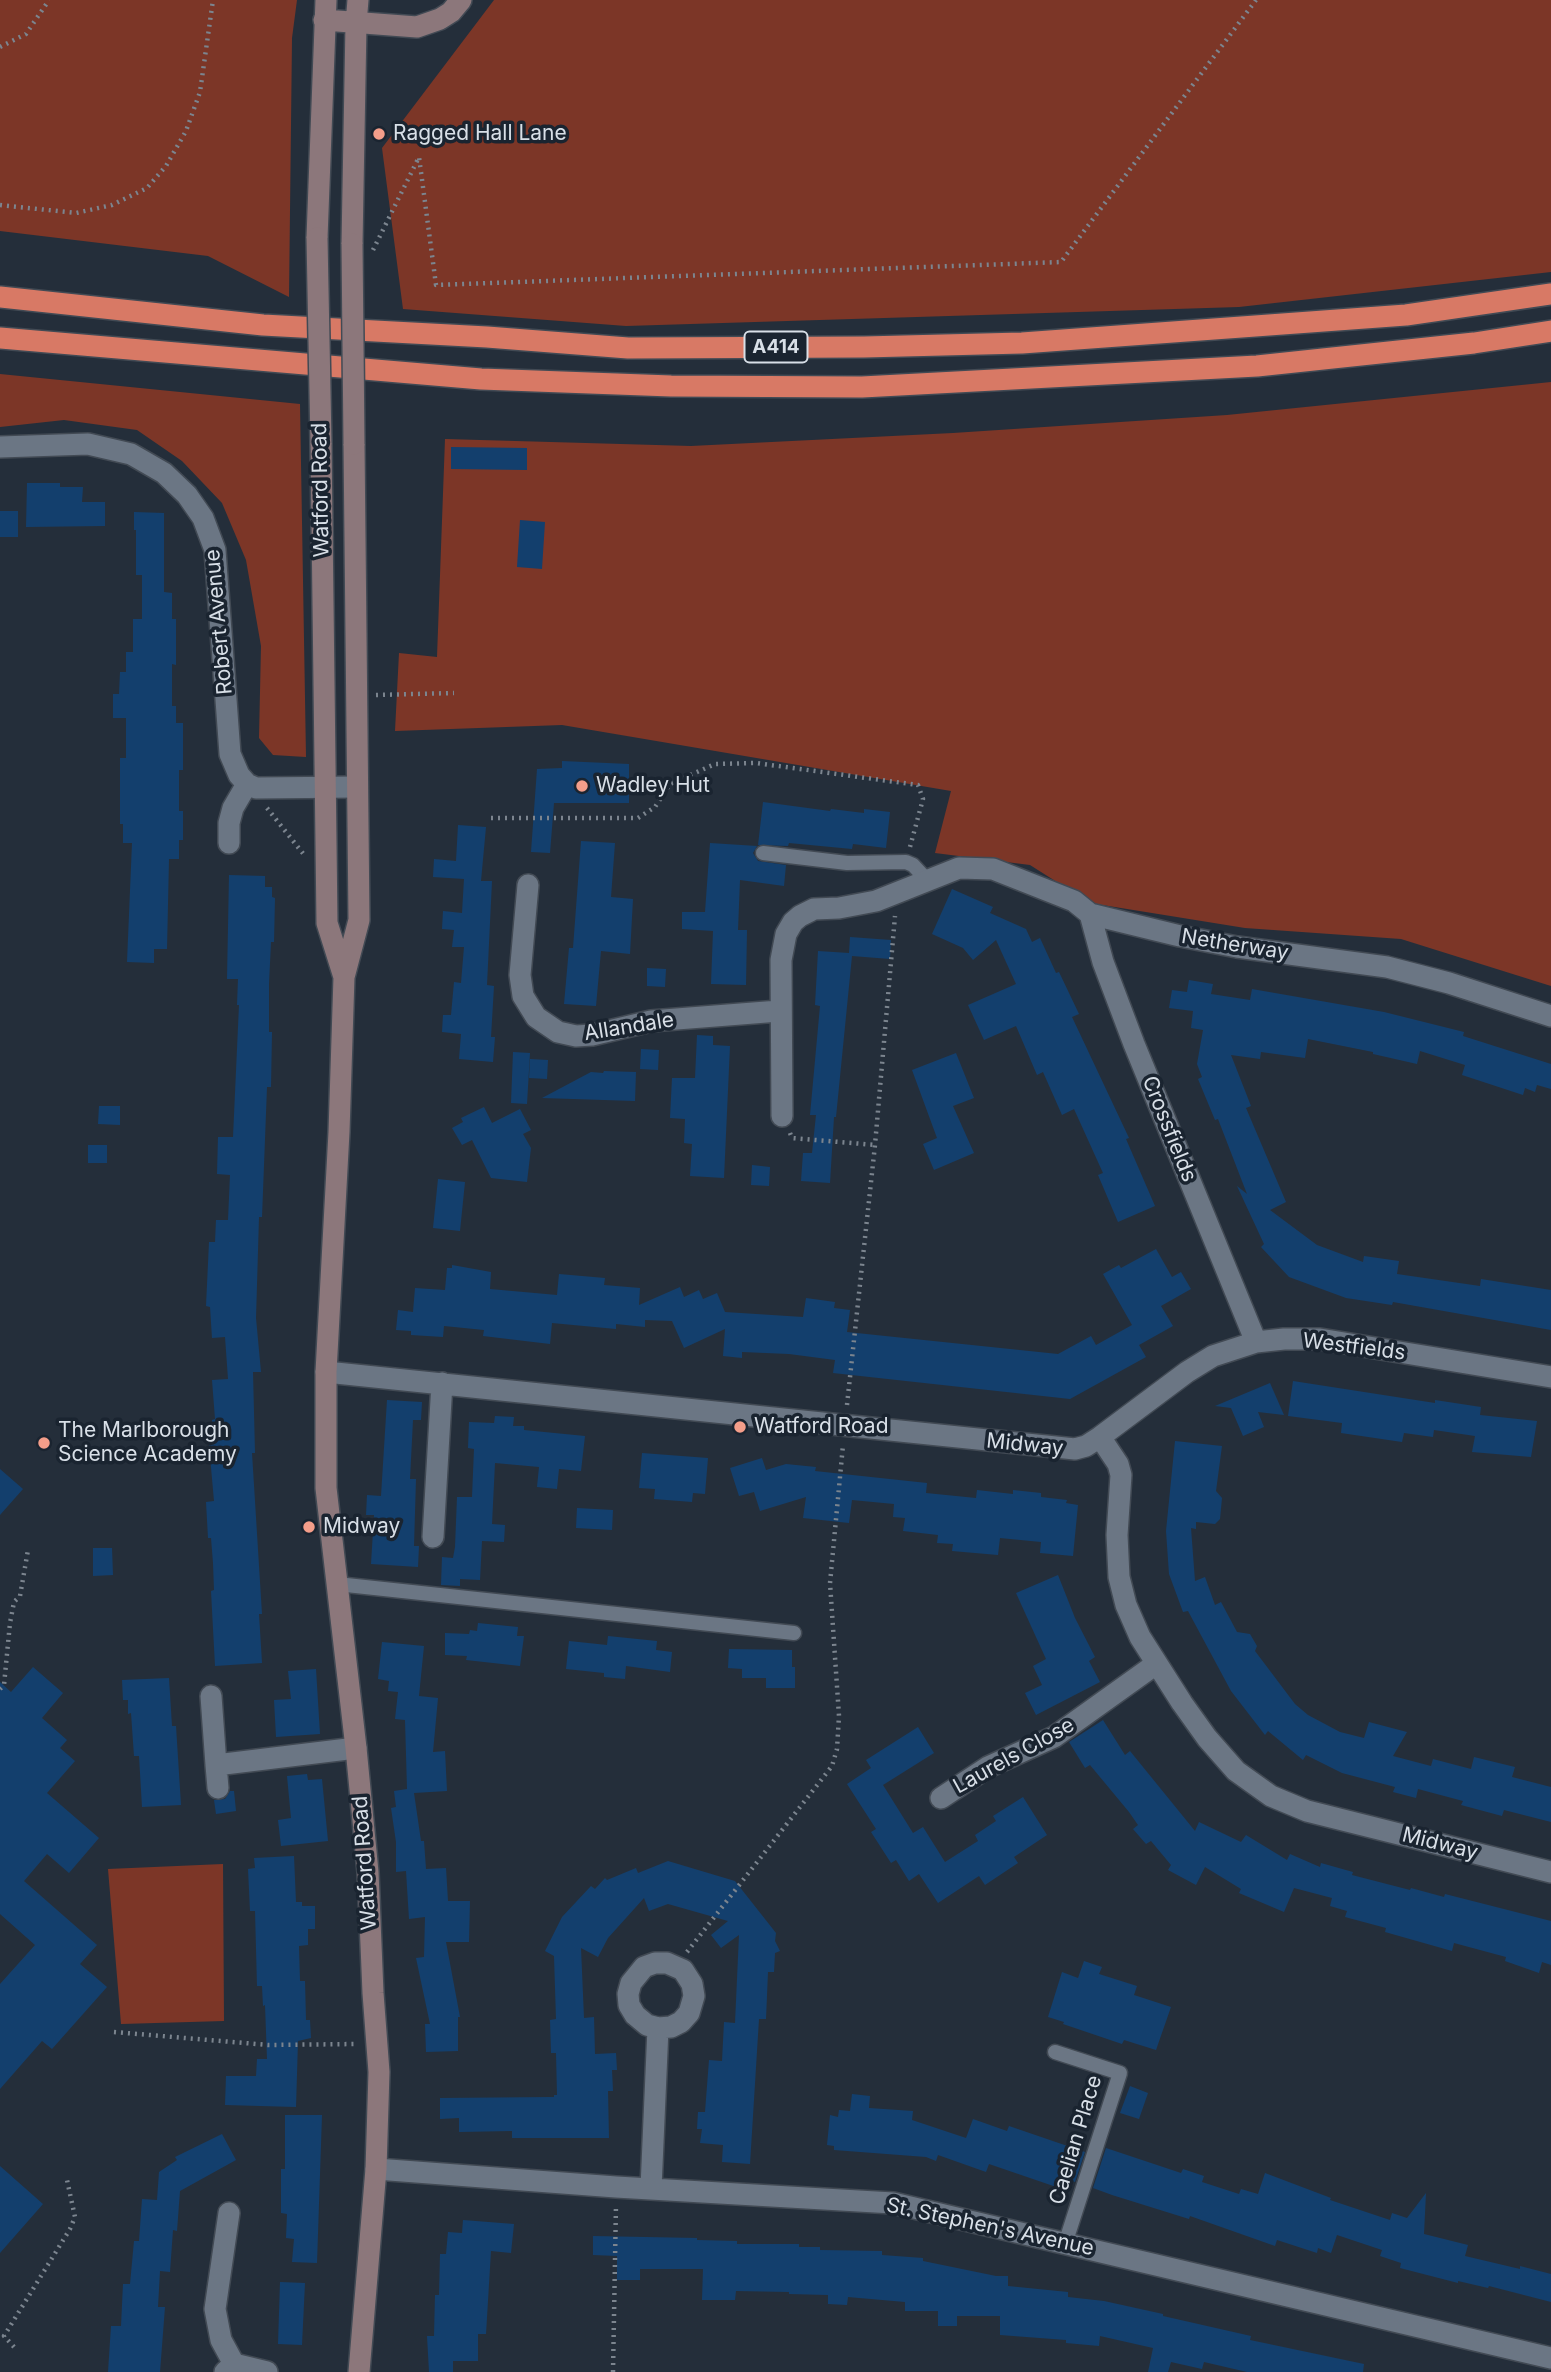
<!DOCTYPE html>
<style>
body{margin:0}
canvas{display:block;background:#242e3a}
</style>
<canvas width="1551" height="2372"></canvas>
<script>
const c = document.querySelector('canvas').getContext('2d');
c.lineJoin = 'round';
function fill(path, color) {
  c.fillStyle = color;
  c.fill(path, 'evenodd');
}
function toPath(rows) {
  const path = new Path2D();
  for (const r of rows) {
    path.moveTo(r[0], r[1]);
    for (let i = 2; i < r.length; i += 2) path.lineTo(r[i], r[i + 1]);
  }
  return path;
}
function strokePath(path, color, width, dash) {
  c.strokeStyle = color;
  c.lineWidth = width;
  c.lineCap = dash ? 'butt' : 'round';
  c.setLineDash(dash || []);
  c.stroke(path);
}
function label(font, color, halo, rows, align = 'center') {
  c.font = font + ' Inter,sans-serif';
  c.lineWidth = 7;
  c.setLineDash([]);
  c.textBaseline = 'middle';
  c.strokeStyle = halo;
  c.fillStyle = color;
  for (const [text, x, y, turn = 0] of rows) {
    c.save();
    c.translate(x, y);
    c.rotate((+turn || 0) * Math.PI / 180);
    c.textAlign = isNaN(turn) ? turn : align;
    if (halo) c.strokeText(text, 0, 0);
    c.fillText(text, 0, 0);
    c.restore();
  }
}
fill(toPath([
 [0,0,297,0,292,38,289,297,208,256,0,231],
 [494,0,1551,0,1551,272,1239,307,626,326,403,309,382,148],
 [0,374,300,404,306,757,273,755,259,738,261,646,246,560,222,503,182,461,137,430,64,420,0,427],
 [1551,382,1551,986,1401,939,1245,928,1090,903,1030,865,935,853,951,791,562,725,395,731,399,653,437,657,445,439,691,446,953,433,1227,415],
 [223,1864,224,2021,121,2024,108,1869]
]), '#7c3627');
fill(toPath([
 [451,447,527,448,527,470,451,469],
 [27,483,60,483,60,487,83,487,82,502,105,502,105,526,26,527],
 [0,511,18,511,18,537,0,537],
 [134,512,164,513,164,592,172,593,172,619,176,619,176,665,172,664,172,706,176,706,176,723,183,723,183,770,179,770,179,811,183,811,183,840,179,840,179,859,169,859,167,949,154,949,154,963,127,962,132,843,123,843,123,824,120,824,120,758,126,758,126,718,113,718,113,694,119,694,120,672,126,672,126,652,133,652,133,619,142,619,142,575,136,575,136,530,134,530],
 [520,520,545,522,542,569,517,567],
 [562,761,629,764,629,803,554,803,550,853,531,852,537,769,562,768],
 [763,802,830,811,831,809,864,813,864,809,890,812,886,848,853,844,852,849,789,843,788,846,758,845],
 [458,825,486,827,481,881,492,881,487,985,494,986,491,1037,495,1037,493,1062,459,1059,461,1034,442,1032,443,1015,451,1015,454,982,461,983,464,947,452,947,454,930,442,929,443,911,462,913,464,879,433,877,434,859,456,861],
 [581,841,615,843,611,897,633,899,630,954,601,951,596,1006,564,1004,569,948,573,948],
 [710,843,757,846,753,853,758,861,786,865,784,886,740,880,738,930,747,930,746,985,711,984,713,931,682,929,682,912,705,912],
 [229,875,265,876,265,887,272,887,272,897,275,898,274,942,271,942,269,984,269,1032,272,1032,271,1087,267,1087,262,1217,259,1217,256,1318,261,1372,253,1372,255,1453,252,1453,262,1614,259,1614,262,1663,215,1666,211,1591,214,1590,213,1563,211,1538,208,1538,206,1502,214,1501,208,1434,212,1434,212,1420,215,1419,212,1380,228,1379,225,1337,212,1338,210,1307,206,1306,209,1242,215,1242,216,1220,228,1220,230,1175,217,1174,218,1137,233,1137,239,1005,237,1005,238,979,227,979],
 [952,889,993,907,990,913,1026,929,1032,942,1040,938,1056,973,1059,972,1079,1014,1072,1017,1129,1138,1126,1139,1155,1206,1118,1222,1098,1175,1103,1173,1074,1109,1062,1115,1043,1072,1037,1075,1016,1026,984,1040,968,1005,1016,984,996,940,973,960,963,948,932,934],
 [850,937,891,940,890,959,852,956,836,1117,834,1117,830,1183,801,1181,803,1153,812,1153,816,1115,810,1115,820,1006,815,1005,818,951,849,953],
 [647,968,666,969,665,987,647,986],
 [1189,980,1213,984,1211,994,1250,1000,1252,989,1384,1012,1464,1032,1463,1036,1551,1064,1551,1089,1537,1085,1535,1092,1525,1088,1523,1095,1462,1075,1465,1065,1420,1051,1417,1064,1373,1054,1373,1052,1308,1039,1305,1058,1261,1052,1260,1059,1231,1055,1251,1106,1246,1108,1286,1202,1270,1210,1317,1245,1363,1262,1364,1256,1399,1261,1397,1274,1480,1286,1481,1279,1551,1290,1551,1330,1393,1302,1392,1305,1346,1298,1289,1277,1261,1247,1264,1244,1237,1186,1247,1194,1218,1119,1215,1120,1198,1079,1202,1077,1197,1064,1203,1030,1191,1028,1193,1011,1169,1008,1172,990,1187,992],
 [697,1035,713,1036,713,1045,730,1046,724,1178,690,1176,692,1144,684,1143,685,1119,670,1118,672,1078,695,1078],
 [641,1049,659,1050,658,1070,640,1069],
 [513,1052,530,1053,527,1104,511,1103],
 [956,1053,974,1098,953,1106,974,1153,934,1170,923,1144,937,1138,912,1070],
 [530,1059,548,1060,547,1079,529,1078],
 [604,1071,636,1072,635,1101,542,1098,591,1072,603,1073],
 [99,1106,120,1106,120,1125,98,1124],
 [484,1107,492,1123,520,1109,531,1130,523,1134,531,1148,527,1182,491,1178,472,1140,462,1145,452,1128,463,1122,461,1118],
 [88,1145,107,1145,107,1163,88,1163],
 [752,1165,770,1167,769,1186,751,1185],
 [438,1179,465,1182,460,1231,433,1228],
 [1156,1249,1172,1277,1181,1272,1191,1289,1161,1306,1173,1326,1139,1345,1146,1357,1070,1399,833,1373,835,1360,789,1354,742,1352,742,1358,723,1356,725,1329,684,1348,672,1321,645,1320,645,1327,616,1324,616,1329,552,1323,550,1344,483,1336,484,1330,444,1326,443,1337,411,1335,411,1331,396,1330,398,1310,413,1312,415,1288,445,1290,447,1268,452,1268,452,1265,491,1272,490,1289,557,1295,559,1274,605,1278,604,1285,640,1288,639,1305,680,1287,684,1297,699,1290,703,1299,717,1293,725,1312,803,1317,806,1298,835,1302,834,1308,850,1310,847,1332,1058,1354,1091,1336,1096,1345,1132,1325,1103,1274,1119,1265,1121,1268],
 [1293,1381,1435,1403,1435,1400,1481,1407,1480,1415,1537,1421,1531,1457,1472,1452,1475,1436,1434,1430,1433,1437,1404,1433,1402,1442,1341,1433,1342,1423,1288,1416],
 [1270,1383,1284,1415,1258,1412,1264,1427,1243,1436,1231,1408,1215,1406],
 [387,1400,422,1402,421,1420,413,1420,410,1479,416,1479,414,1546,419,1546,418,1567,371,1564,374,1515,366,1515,367,1495,381,1496],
 [495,1416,514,1417,513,1426,524,1426,524,1430,585,1436,581,1471,559,1469,557,1489,537,1487,539,1467,495,1463,492,1524,505,1525,504,1542,482,1541,480,1580,460,1579,460,1586,441,1585,442,1557,453,1558,455,1547,457,1497,472,1497,474,1449,468,1448,469,1422,494,1423],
 [1175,1441,1222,1446,1216,1491,1222,1498,1220,1519,1215,1524,1196,1522,1196,1529,1191,1528,1195,1581,1205,1577,1215,1605,1221,1602,1237,1632,1250,1634,1257,1646,1255,1651,1295,1704,1308,1715,1340,1732,1364,1738,1369,1722,1407,1732,1393,1756,1431,1766,1433,1759,1471,1769,1474,1757,1515,1767,1512,1777,1551,1787,1551,1822,1504,1810,1502,1816,1461,1805,1463,1801,1418,1789,1416,1798,1393,1792,1395,1787,1342,1773,1306,1755,1303,1760,1268,1731,1265,1735,1231,1691,1188,1611,1183,1612,1169,1574,1166,1531],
 [642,1453,708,1458,705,1494,693,1493,692,1502,654,1499,655,1489,639,1488],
 [762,1458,766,1470,786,1464,816,1467,815,1471,927,1483,926,1493,976,1498,977,1490,1013,1494,1013,1490,1041,1493,1041,1497,1067,1500,1066,1503,1078,1505,1073,1556,1040,1553,1041,1542,1000,1538,998,1555,952,1551,953,1544,937,1543,938,1535,903,1531,905,1518,893,1517,894,1504,852,1500,849,1523,803,1518,806,1497,760,1511,754,1492,739,1496,730,1468],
 [0,1469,23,1489,0,1515],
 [577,1508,613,1510,612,1530,576,1528],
 [93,1548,112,1548,113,1575,93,1576],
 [1058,1575,1075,1618,1095,1657,1089,1661,1100,1682,1036,1715,1025,1693,1042,1685,1033,1666,1046,1659,1016,1593],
 [478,1623,518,1627,517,1636,524,1636,520,1666,466,1660,467,1656,445,1655,445,1633,469,1634,470,1630,477,1631],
 [608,1636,657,1641,656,1650,672,1652,670,1672,626,1666,625,1679,604,1677,604,1673,566,1669,569,1641,607,1645],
 [382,1642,424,1646,419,1696,438,1698,433,1752,445,1751,447,1791,414,1793,421,1841,424,1841,426,1869,446,1868,448,1901,470,1901,469,1942,446,1942,460,2017,458,2017,458,2051,426,2052,425,2024,430,2024,416,1958,424,1957,425,1917,409,1919,406,1871,396,1872,396,1842,391,1808,396,1807,394,1791,407,1789,405,1720,395,1719,398,1692,388,1691,389,1681,378,1679],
 [729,1649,792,1650,792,1667,795,1667,795,1688,766,1688,766,1678,742,1678,742,1669,728,1668],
 [33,1667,63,1693,42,1718,67,1740,60,1748,75,1761,47,1793,99,1838,69,1873,47,1854,24,1881,97,1945,80,1964,107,1987,52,2049,42,2041,0,2089,0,1984,35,1945,0,1914,0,1682,11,1692],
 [316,1669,320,1734,276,1737,274,1700,291,1699,288,1671],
 [169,1678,172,1726,176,1726,181,1805,142,1807,139,1756,134,1756,131,1713,128,1714,128,1700,123,1700,122,1680],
 [1103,1720,1125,1755,1130,1751,1195,1831,1199,1822,1241,1842,1246,1835,1287,1860,1290,1854,1320,1867,1321,1863,1353,1872,1352,1875,1410,1890,1411,1888,1444,1897,1445,1894,1551,1921,1551,1965,1542,1962,1539,1973,1505,1961,1506,1957,1454,1943,1452,1951,1385,1932,1386,1928,1345,1917,1347,1911,1330,1906,1332,1898,1294,1888,1284,1912,1239,1893,1241,1889,1205,1867,1196,1885,1168,1870,1171,1865,1151,1841,1146,1844,1133,1829,1138,1825,1129,1812,1090,1765,1085,1768,1069,1742],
 [918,1727,934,1753,883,1785,913,1833,923,1827,945,1862,978,1841,975,1835,996,1821,993,1816,1023,1797,1047,1835,1014,1857,1018,1863,985,1885,979,1876,938,1903,919,1874,909,1881,896,1860,891,1863,871,1832,876,1829,847,1784,871,1768,866,1760],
 [307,1774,308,1780,322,1779,328,1841,281,1846,278,1820,291,1818,287,1776],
 [230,1791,234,1791,236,1811,216,1814,214,1800,225,1799],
 [294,1856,296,1902,302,1902,302,1906,315,1906,315,1929,308,1929,308,1945,299,1946,300,1981,305,1981,306,2020,310,2020,311,2038,298,2041,296,2107,225,2105,226,2076,256,2076,257,2059,267,2059,265,2005,263,2006,262,1986,257,1986,255,1911,250,1911,248,1869,255,1868,254,1858],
 [668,1861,735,1881,776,1933,775,1941,780,1951,775,1953,774,1972,768,1972,766,2019,759,2019,750,2164,722,2162,723,2145,700,2143,702,2129,697,2129,698,2112,705,2112,709,2060,722,2061,724,2022,735,2023,739,1935,721,1948,711,1935,728,1921,668,1904,649,1911,644,1898,608,1938,598,1957,581,1948,584,2018,594,2017,595,2054,616,2053,617,2070,612,2070,613,2091,608,2091,609,2138,512,2138,512,2131,459,2132,459,2118,440,2119,440,2098,554,2097,554,2095,557,2095,556,2053,551,2053,550,2020,556,2019,554,1956,545,1951,562,1917,591,1886,595,1889,605,1878,607,1880,636,1868,638,1873],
 [1084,1961,1102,1967,1099,1974,1137,1986,1134,1995,1171,2007,1156,2050,1124,2040,1122,2044,1063,2024,1064,2022,1048,2017,1062,1972,1078,1978],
 [1130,2086,1148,2093,1139,2119,1120,2113],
 [852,2094,870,2096,869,2108,913,2111,912,2120,966,2138,973,2119,1007,2131,1009,2126,1085,2152,1075,2182,1072,2181,1068,2191,989,2164,986,2172,938,2155,936,2161,926,2157,834,2150,834,2146,827,2145,830,2115,838,2117,839,2110,850,2111],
 [285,2115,322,2115,317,2263,292,2262,294,2239,286,2238,287,2214,281,2213,281,2169,285,2169],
 [222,2134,236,2160,180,2191,177,2231,173,2230,170,2272,160,2271,158,2307,165,2307,160,2372,108,2372,111,2326,121,2326,123,2284,130,2284,134,2241,139,2241,142,2199,157,2200,159,2172,177,2160,175,2157],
 [1106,2148,1181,2173,1183,2169,1204,2176,1202,2182,1239,2194,1241,2189,1258,2194,1265,2173,1331,2198,1330,2200,1390,2220,1392,2213,1407,2218,1426,2193,1424,2234,1468,2245,1465,2256,1520,2269,1520,2266,1551,2274,1551,2302,1489,2286,1488,2288,1458,2281,1458,2283,1400,2268,1401,2263,1380,2256,1382,2250,1337,2235,1331,2253,1318,2248,1317,2253,1277,2240,1275,2246,1190,2216,1189,2219,1112,2195,1093,2188],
 [0,2166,43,2204,0,2253],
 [463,2220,514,2224,511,2253,491,2251,486,2334,478,2334,478,2361,453,2361,453,2372,429,2372,427,2336,434,2336,435,2295,439,2295,440,2254,446,2254,448,2232,462,2233],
 [593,2236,697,2238,697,2240,737,2241,737,2244,799,2244,799,2247,820,2247,820,2250,882,2251,882,2255,923,2258,923,2261,996,2276,1008,2276,1008,2286,1068,2292,1068,2297,1104,2301,1163,2314,1163,2316,1251,2336,1250,2340,1364,2364,1363,2372,1247,2372,1204,2362,1202,2369,1171,2362,1168,2372,1148,2372,1153,2348,1100,2336,1099,2346,1066,2343,1066,2340,1000,2335,1000,2316,957,2316,957,2326,938,2326,938,2311,905,2311,905,2302,848,2297,847,2305,828,2304,828,2295,789,2294,789,2292,736,2291,735,2300,702,2300,703,2269,640,2269,640,2280,617,2280,617,2256,593,2255],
 [280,2282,305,2283,302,2345,278,2344]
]), '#133f6d');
const lane = toPath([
 [763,853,847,863,906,862,913,865,927,880],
 [337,1584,794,1633],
 [1055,2052,1120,2073,1065,2244]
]);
const street = toPath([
 [0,447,88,444,131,454,164,473,187,495,203,518,215,550,230,754,239,775,247,784,256,788,357,787],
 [229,843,229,823,233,808,247,784],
 [528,885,520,975,523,996,536,1017,558,1032,576,1036,592,1035,651,1021,779,1011],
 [1090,914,1103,962,1134,1044,1256,1342],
 [782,1116,781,960,786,934,793,922,800,916,814,909,839,908,876,901,959,868,993,869,1074,901,1090,914,1180,936,1237,947,1387,967,1449,983,1551,1016],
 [326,1372,1075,1449,1086,1446,1100,1437,1187,1372,1213,1356,1256,1342,1284,1339,1320,1339,1551,1377],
 [1100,1437,1118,1464,1121,1475,1117,1535,1119,1577,1126,1605,1140,1637,1182,1703,1207,1738,1236,1771,1271,1796,1307,1811,1551,1872],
 [433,1537,442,1383],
 [211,1696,216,1765],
 [218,1788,216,1765,356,1748],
 [941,1798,988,1767,1054,1737,1156,1664],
 [376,2169,616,2187,893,2203,1551,2358],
 [651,2188,658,2028,671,2027,681,2022,689,2013,694,1996,692,1984,683,1970,667,1963,655,1963,644,1967,631,1983,628,1994,629,2005,635,2015,647,2025,658,2028],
 [229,2213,215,2309,221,2340,234,2364],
 [225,2372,234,2364,267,2372]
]);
const secondary = toPath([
 [324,20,417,27,440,19,451,12,461,0],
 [317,238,326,0],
 [352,244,356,24,358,0],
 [321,443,327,923,344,977],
 [354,444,359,920,344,977,339,1132,326,1372,326,1488,356,1748,368,1872,373,1993,379,2072,376,2169,359,2372]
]);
const highway = toPath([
 [0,297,263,325,487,337,628,348,864,347,1022,343,1406,315,1551,294],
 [0,338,481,379,671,386,862,387,1257,366,1474,343,1551,331]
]);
strokePath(lane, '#424a54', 17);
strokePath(street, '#424a54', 24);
strokePath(secondary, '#424a54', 24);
strokePath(highway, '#424a54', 24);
strokePath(toPath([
 [0,47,26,34,49,0],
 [0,205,76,213,112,205,147,188,166,166,186,131,200,92,213,0],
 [373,250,419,157,436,285,1061,262,1256,0],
 [376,695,454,693],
 [267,808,305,856],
 [491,818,638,818,655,807,670,784,715,764,756,763,918,785,923,799,910,847],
 [790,1133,792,1138,875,1145],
 [847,1405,875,1145,895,916],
 [0,1689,4,1685,10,1623,14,1602,20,1596,28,1550],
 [687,1952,832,1766,837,1749,839,1716,830,1583,843,1445],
 [114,2032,268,2045,357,2044],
 [14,2347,4,2336,70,2229,75,2217,67,2180],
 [613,2372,616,2205]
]), '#7c858f', 4.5, [2, 5]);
strokePath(lane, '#6b7684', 14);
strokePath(street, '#6b7684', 21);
strokePath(secondary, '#8c777b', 21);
strokePath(highway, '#d87965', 21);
const secondaryBridge = toPath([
 [317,238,321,443],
 [352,244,354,444]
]);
strokePath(secondaryBridge, '#424a54', 24, []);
strokePath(secondaryBridge, '#8c777b', 21);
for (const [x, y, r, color] of [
 [379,134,7,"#f49e8a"],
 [582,786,7,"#f49e8a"],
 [740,1427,7,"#f49e8a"],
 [44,1443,7,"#f49e8a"],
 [309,1527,7,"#f49e8a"]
]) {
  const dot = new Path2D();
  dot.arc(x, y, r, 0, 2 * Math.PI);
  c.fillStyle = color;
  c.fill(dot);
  strokePath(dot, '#1a2430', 2.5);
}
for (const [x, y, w] of [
 [776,347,63]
]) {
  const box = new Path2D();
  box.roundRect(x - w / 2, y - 15.5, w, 31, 5);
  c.fillStyle = '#1a2430';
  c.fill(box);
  strokePath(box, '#d8dfe7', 2);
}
label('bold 19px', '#d8dfe7', null, [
 ["A414",776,347]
]);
label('21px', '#d8dfe7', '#1a2430', [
 ["Ragged Hall Lane",393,134],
 ["Wadley Hut",596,786],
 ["Watford Road",754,1427],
 ["The Marlborough",58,1431],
 ["Science Academy",58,1455],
 ["Midway",323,1527]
], 'left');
label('21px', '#d8dfe7', '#1a2430', [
 ["Watford Road",321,490,-91],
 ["Robert Avenue",219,622,-95],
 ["Netherway",1235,945,9],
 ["Allandale",629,1027,-9],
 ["Crossfields",1169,1129,68],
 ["Westfields",1354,1347,7],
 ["Midway",1025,1445,6],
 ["Laurels Close",1014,1756,-29],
 ["Midway",1440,1844,14],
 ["Watford Road",365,1863,-94],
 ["Caelian Place",1076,2140,-73],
 ["St. Stephen's Avenue",990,2227,12]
]);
</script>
